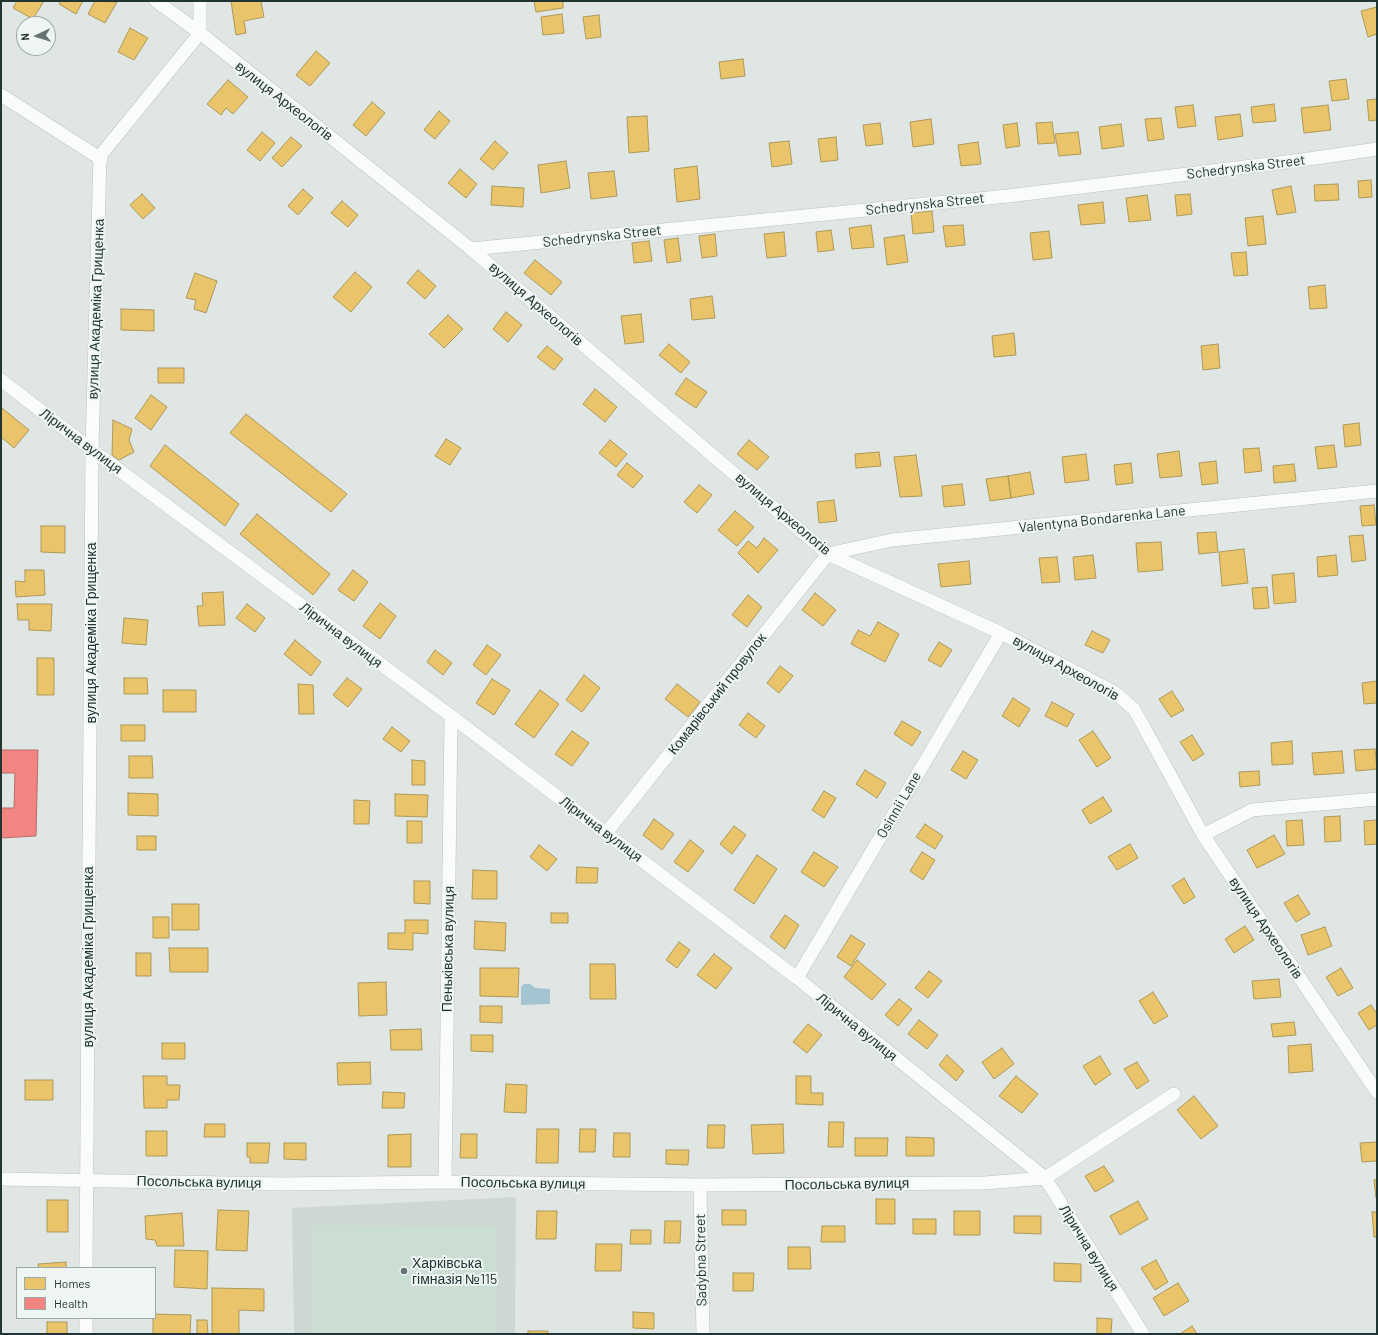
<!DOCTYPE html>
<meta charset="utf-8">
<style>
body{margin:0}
#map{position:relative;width:1378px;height:1335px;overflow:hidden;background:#e0e6e4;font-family:Barlow,sans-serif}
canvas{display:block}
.frame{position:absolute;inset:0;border:2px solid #213634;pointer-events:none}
.legend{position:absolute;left:16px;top:1267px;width:140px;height:52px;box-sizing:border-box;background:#eef5f3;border:1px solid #9ca9a7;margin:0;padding:5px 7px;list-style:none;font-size:12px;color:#213634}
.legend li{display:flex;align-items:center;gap:8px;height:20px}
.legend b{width:20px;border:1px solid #9ca9a7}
.north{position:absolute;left:16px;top:16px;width:40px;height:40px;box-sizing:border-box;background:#eef5f3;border:1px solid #9ca9a7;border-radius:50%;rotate:266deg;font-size:11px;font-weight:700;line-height:16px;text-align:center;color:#213634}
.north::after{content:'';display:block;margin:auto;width:14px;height:18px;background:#647472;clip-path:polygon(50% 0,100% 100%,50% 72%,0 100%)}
</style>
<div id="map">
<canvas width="1378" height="1335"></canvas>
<div class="frame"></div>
<ul class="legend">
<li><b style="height:11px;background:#e9c46a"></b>Homes</li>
<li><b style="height:11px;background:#f28482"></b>Health</li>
</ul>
<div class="north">N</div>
</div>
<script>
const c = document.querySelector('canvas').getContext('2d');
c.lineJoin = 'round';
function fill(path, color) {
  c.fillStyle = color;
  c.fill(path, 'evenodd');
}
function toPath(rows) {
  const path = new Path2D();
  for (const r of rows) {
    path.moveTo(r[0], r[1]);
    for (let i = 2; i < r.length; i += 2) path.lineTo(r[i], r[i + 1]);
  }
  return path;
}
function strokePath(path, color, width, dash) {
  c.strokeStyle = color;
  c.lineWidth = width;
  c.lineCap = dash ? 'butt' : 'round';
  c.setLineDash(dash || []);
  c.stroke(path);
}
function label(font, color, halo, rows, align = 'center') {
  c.font = font + ' Barlow,sans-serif';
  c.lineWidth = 4;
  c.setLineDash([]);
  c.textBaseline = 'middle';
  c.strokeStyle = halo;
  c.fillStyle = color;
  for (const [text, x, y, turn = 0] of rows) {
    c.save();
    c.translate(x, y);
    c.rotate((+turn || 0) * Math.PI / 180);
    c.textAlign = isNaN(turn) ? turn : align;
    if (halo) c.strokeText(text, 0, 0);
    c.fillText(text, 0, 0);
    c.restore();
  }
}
fill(toPath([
 [516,1197,515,1334,294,1334,292,1208]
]), '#cfd7d4');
fill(toPath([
 [311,1225,497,1226,496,1334,311,1334]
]), '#cbded4');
fill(toPath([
 [524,984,530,984,535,988,550,989,550,1004,521,1005,521,987]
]), '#a4c4d1');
const homes = toPath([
 [17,1,44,1,33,19,13,8,17,1],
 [61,1,83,1,76,14,59,4,61,1],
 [95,1,117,2,105,23,88,14,95,1],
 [231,1,261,1,264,17,244,21,246,33,236,35,231,1],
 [534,1,563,1,563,8,536,12,534,1],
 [1377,7,1377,34,1368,37,1361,11,1377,7],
 [562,14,564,33,543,35,541,17,562,14],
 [599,15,601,37,586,39,583,17,599,15],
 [130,28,148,38,134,60,118,52,130,28],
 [316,51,330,63,310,86,296,75,316,51],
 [743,59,745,76,721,79,719,62,743,59],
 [1346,79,1349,99,1332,101,1329,81,1346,79],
 [228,80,248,97,233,114,226,108,221,115,207,104,228,80],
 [1377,99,1377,120,1369,121,1367,100,1377,99],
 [372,102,385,113,366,136,353,125,372,102],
 [1274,104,1276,121,1253,123,1251,107,1274,104],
 [1193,105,1196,126,1178,128,1175,107,1193,105],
 [1328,105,1331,130,1304,133,1301,108,1328,105],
 [439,111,450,121,435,139,424,130,439,111],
 [1240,114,1243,136,1218,140,1215,117,1240,114],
 [647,116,649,151,629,153,627,117,647,116],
 [1161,118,1164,139,1148,141,1145,119,1161,118],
 [931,119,934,144,913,147,910,122,931,119],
 [1052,122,1055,143,1038,144,1036,123,1052,122],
 [880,123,883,144,866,146,863,125,880,123],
 [1017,123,1020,146,1006,148,1003,125,1017,123],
 [1121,124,1124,146,1102,149,1099,127,1121,124],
 [262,132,275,143,260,161,247,150,262,132],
 [1078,132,1081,154,1059,156,1055,134,1078,132],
 [291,137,302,146,282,167,272,158,291,137],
 [836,137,838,160,821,162,818,139,836,137],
 [495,141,508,153,493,170,480,159,495,141],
 [789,141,792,164,772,167,769,143,789,141],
 [978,142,981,164,961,166,958,145,978,142],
 [566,161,570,188,541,193,538,165,566,161],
 [697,166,700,199,677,202,674,169,697,166],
 [460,169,477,184,466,198,448,183,460,169],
 [614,171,617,196,591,199,588,173,614,171],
 [1371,180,1372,197,1359,198,1358,181,1371,180],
 [1338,184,1339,200,1315,201,1314,185,1338,184],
 [492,186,524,188,523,207,491,205,492,186],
 [1291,186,1296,212,1277,215,1272,190,1291,186],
 [303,189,313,198,298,215,288,206,303,189],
 [142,194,155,208,143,219,130,205,142,194],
 [1190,194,1192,214,1177,216,1175,195,1190,194],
 [1147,195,1151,220,1129,222,1126,198,1147,195],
 [342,201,358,215,348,227,331,213,342,201],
 [1103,202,1105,223,1081,225,1078,205,1103,202],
 [932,211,934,232,913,234,911,213,932,211],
 [1263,216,1266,244,1248,246,1245,218,1263,216],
 [871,225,874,247,852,249,849,228,871,225],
 [963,225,965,245,946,247,943,226,963,225],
 [831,230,834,250,818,252,816,232,831,230],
 [1049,231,1052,258,1033,260,1030,233,1049,231],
 [784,232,786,256,767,258,764,234,784,232],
 [715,234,717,256,702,258,699,236,715,234],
 [904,235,908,262,887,265,884,238,904,235],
 [678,238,681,261,667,263,664,240,678,238],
 [649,241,652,261,634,263,632,243,649,241],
 [1246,252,1248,275,1234,276,1231,253,1246,252],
 [535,260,562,282,551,295,524,273,535,260],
 [418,270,436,286,425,299,407,283,418,270],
 [355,272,372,287,351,312,333,297,355,272],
 [195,273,217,281,206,313,194,309,196,300,186,298,195,273],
 [1325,285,1327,308,1310,309,1308,287,1325,285],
 [712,296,715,318,692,320,690,299,712,296],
 [121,309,154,310,154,331,121,330,121,309],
 [506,312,522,325,508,342,493,329,506,312],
 [641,314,644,342,625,344,621,316,641,314],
 [448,315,463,329,444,348,429,334,448,315],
 [1014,333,1016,355,994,357,992,336,1014,333],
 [669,344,690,362,681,373,659,355,669,344],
 [1218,344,1220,368,1203,370,1201,346,1218,344],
 [547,346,563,359,554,370,537,357,547,346],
 [158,368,184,368,184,383,158,383,158,368],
 [686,378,707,392,696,408,675,394,686,378],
 [595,389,617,407,605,422,583,404,595,389],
 [151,395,167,407,151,430,135,418,151,395],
 [2,408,29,430,14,448,1,437,1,409,2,408],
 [246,414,347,494,331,512,230,433,246,414],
 [113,420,132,429,129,440,134,452,119,460,112,455,113,420],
 [1359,423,1361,445,1345,447,1343,425,1359,423],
 [446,439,461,448,450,465,435,456,446,439],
 [610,440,627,454,616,467,599,453,610,440],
 [749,440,769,457,757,470,737,454,749,440],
 [165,445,239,504,225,526,150,466,165,445],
 [1334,445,1337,467,1318,469,1315,447,1334,445],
 [1259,448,1262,471,1245,473,1243,449,1259,448],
 [1179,451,1182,476,1160,478,1157,454,1179,451],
 [879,452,881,466,856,468,855,454,879,452],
 [1086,454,1089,480,1065,483,1062,457,1086,454],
 [916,455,922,496,900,497,894,457,916,455],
 [1216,461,1218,483,1202,485,1199,463,1216,461],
 [627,463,643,476,633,488,617,475,627,463],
 [1131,463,1133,483,1116,485,1114,465,1131,463],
 [1294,464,1296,481,1274,483,1273,466,1294,464],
 [1030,472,1034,494,1011,498,1008,476,1030,472],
 [1008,476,1011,498,990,501,986,479,1008,476],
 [962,484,965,505,944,507,942,486,962,484],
 [699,485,712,495,697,513,684,502,699,485],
 [834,500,837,521,819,523,817,502,834,500],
 [1374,505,1376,525,1362,526,1360,506,1374,505],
 [735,511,754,527,737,546,718,530,735,511],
 [257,514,330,574,313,595,240,534,257,514],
 [41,526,65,526,65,553,41,552,41,526],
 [1216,532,1218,552,1199,554,1197,533,1216,532],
 [1363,535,1366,560,1352,562,1349,536,1363,535],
 [764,538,778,550,758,573,738,553,748,541,757,548,764,538],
 [1161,542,1163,570,1138,572,1136,543,1161,542],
 [1244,549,1248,583,1222,586,1219,552,1244,549],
 [1093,555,1096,578,1075,580,1073,557,1093,555],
 [1336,555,1338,575,1318,577,1317,557,1336,555],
 [1057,557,1060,582,1042,583,1039,558,1057,557],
 [969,561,971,584,941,587,938,564,969,561],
 [25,570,44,570,45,595,16,597,15,581,25,582,25,570],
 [353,570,368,582,354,601,338,590,353,570],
 [1294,573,1296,602,1274,604,1272,575,1294,573],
 [1267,587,1269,608,1254,609,1252,588,1267,587],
 [223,592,225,625,199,626,197,606,203,606,202,593,223,592],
 [815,593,836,610,823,626,802,610,815,593],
 [748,595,762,607,747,627,732,615,748,595],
 [380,603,396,616,380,639,363,626,380,603],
 [17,604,52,604,51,631,29,630,29,620,18,620,17,604],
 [247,604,265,618,255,632,236,618,247,604],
 [124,618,148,620,146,645,122,643,124,618],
 [878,622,899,634,885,662,851,644,858,630,870,636,878,622],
 [1092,631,1110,640,1103,653,1085,645,1092,631],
 [295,640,321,662,311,676,284,654,295,640],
 [939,642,952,650,941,667,928,660,939,642],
 [487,645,501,655,486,675,473,665,487,645],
 [435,650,452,663,443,675,427,662,435,650],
 [37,658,54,658,54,695,37,695,37,658],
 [780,666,793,676,779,693,767,683,780,666],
 [584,675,600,688,582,712,566,700,584,675],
 [124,678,147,678,148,694,124,694,124,678],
 [347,678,362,689,348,707,333,695,347,678],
 [492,679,510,690,494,715,476,703,492,679],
 [1377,681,1377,703,1364,704,1362,683,1377,681],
 [298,684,313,685,314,714,299,714,298,684],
 [677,684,700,702,688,717,665,699,677,684],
 [163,690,196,690,196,712,163,712,163,690],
 [540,690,559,704,534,738,515,724,540,690],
 [1172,691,1184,710,1171,717,1159,699,1172,691],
 [1013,698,1030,709,1019,727,1002,716,1013,698],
 [1052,702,1074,714,1067,727,1045,716,1052,702],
 [748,713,765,726,756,738,739,725,748,713],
 [902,721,921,732,912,746,894,734,902,721],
 [121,725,145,725,145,741,121,741,121,725],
 [392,727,410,741,401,752,383,739,392,727],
 [572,731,589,743,572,766,555,754,572,731],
 [1093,731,1111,758,1097,767,1079,740,1093,731],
 [1192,735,1204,754,1193,761,1180,742,1192,735],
 [1292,741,1293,764,1272,765,1271,743,1292,741],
 [1375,749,1377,769,1356,771,1354,750,1375,749],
 [963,751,978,760,966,779,951,770,963,751],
 [1342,751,1344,773,1314,775,1312,753,1342,751],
 [129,756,152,756,153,778,129,778,129,756],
 [412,760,425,761,425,785,412,785,412,760],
 [865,770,886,783,877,798,856,784,865,770],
 [1259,771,1260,785,1240,787,1239,772,1259,771],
 [824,791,836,798,824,818,812,810,824,791],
 [128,793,158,794,158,816,128,815,128,793],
 [395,794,428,795,427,817,395,816,395,794],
 [1103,797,1112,811,1090,824,1082,810,1103,797],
 [354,800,370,801,369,824,354,824,354,800],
 [1340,816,1341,841,1325,842,1324,817,1340,816],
 [654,819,674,834,662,850,643,835,654,819],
 [1302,820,1304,845,1287,846,1286,821,1302,820],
 [1377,820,1377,844,1365,845,1364,821,1377,820],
 [407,821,422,821,422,843,407,843,407,821],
 [925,824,943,836,935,849,916,837,925,824],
 [734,826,746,835,732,854,720,844,734,826],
 [1274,835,1285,854,1257,868,1247,850,1274,835],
 [137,836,156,836,156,850,137,850,137,836],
 [690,840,704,851,688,872,674,862,690,840],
 [1130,844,1138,858,1117,870,1108,857,1130,844],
 [539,845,557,859,547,871,530,857,539,845],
 [814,852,838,867,824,887,801,872,814,852],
 [922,852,935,860,923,880,910,871,922,852],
 [757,855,777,869,754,904,734,890,757,855],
 [577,867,598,868,597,883,576,883,577,867],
 [473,870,497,871,497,899,472,899,473,870],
 [1184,878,1195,897,1184,904,1172,886,1184,878],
 [414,881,430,881,430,904,414,903,414,881],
 [1298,895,1310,914,1296,922,1284,903,1298,895],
 [172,904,199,904,199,930,172,930,172,904],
 [551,913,568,913,568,923,551,923,551,913],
 [785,915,799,925,785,949,770,937,785,915],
 [153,917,169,917,169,938,153,938,153,917],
 [405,920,428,920,428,934,413,933,413,950,388,949,388,933,405,933,405,920],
 [475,921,506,923,505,951,474,949,475,921],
 [1245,926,1254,940,1234,953,1225,939,1245,926],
 [1325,927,1332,946,1308,955,1301,935,1325,927],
 [851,935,865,944,851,966,837,957,851,935],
 [679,942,690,950,677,968,666,960,679,942],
 [169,948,208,948,208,972,170,972,169,948],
 [136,953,151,953,151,976,136,976,136,953],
 [714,954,732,968,716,989,697,975,714,954],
 [857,960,886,984,872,1000,844,977,857,960],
 [590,964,615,964,616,999,590,999,590,964],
 [480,968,519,968,518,997,480,996,480,968],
 [1341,968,1353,988,1338,996,1326,977,1341,968],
 [929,971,942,981,928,998,915,988,929,971],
 [1279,979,1281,997,1254,999,1252,981,1279,979],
 [386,982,387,1015,359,1016,358,983,386,982],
 [1153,992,1168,1016,1154,1024,1139,1001,1153,992],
 [899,999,912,1009,898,1026,885,1015,899,999],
 [1371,1005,1377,1014,1377,1025,1369,1030,1358,1013,1371,1005],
 [480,1006,502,1006,502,1023,480,1022,480,1006],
 [919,1020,938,1035,927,1049,908,1034,919,1020],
 [1294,1022,1296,1035,1273,1037,1271,1024,1294,1022],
 [808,1024,822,1035,807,1053,793,1042,808,1024],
 [421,1029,422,1050,391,1050,390,1030,421,1029],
 [471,1035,493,1035,493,1052,471,1051,471,1035],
 [162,1043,185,1043,185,1059,162,1059,162,1043],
 [1311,1044,1313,1071,1289,1073,1288,1046,1311,1044],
 [1002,1048,1014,1064,994,1079,982,1062,1002,1048],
 [947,1055,964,1071,956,1081,939,1065,947,1055],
 [1100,1056,1111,1074,1095,1085,1083,1066,1100,1056],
 [370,1062,371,1084,338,1085,337,1063,370,1062],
 [1137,1062,1149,1081,1137,1089,1124,1069,1137,1062],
 [143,1076,167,1076,167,1085,180,1085,179,1100,167,1100,167,1108,144,1108,143,1076],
 [796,1076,811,1076,811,1093,823,1093,823,1105,796,1104,796,1076],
 [1016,1076,1038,1094,1022,1113,999,1096,1016,1076],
 [25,1080,53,1080,53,1100,25,1100,25,1080],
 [506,1084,527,1085,526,1113,504,1112,506,1084],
 [383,1092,405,1093,404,1108,382,1108,383,1092],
 [1194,1096,1218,1126,1201,1139,1177,1110,1194,1096],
 [829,1122,844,1122,843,1147,828,1147,829,1122],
 [205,1124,225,1124,225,1137,204,1137,205,1124],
 [783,1124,784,1153,753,1154,751,1125,783,1124],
 [708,1125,725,1125,724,1148,707,1148,708,1125],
 [537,1129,559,1129,558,1163,536,1163,537,1129],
 [580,1129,596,1129,595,1152,579,1152,580,1129],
 [146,1131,167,1131,167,1156,146,1156,146,1131],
 [614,1133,630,1133,630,1157,613,1157,614,1133],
 [411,1134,411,1167,388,1167,388,1135,411,1134],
 [461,1134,477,1134,477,1158,460,1158,461,1134],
 [906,1137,934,1138,934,1156,906,1156,906,1137],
 [855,1138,888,1138,887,1156,855,1156,855,1138],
 [1377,1142,1377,1161,1362,1162,1360,1143,1377,1142],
 [247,1143,270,1143,268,1163,250,1163,250,1157,247,1157,247,1143],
 [284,1143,306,1143,306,1160,284,1159,284,1143],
 [666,1150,689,1150,688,1165,666,1164,666,1150],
 [1104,1166,1114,1181,1095,1192,1085,1176,1104,1166],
 [1377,1179,1377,1198,1376,1198,1374,1180,1377,1179],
 [876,1199,895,1199,895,1224,876,1224,876,1199],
 [47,1200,68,1200,68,1232,47,1232,47,1200],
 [1138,1201,1148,1219,1120,1235,1110,1216,1138,1201],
 [218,1210,249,1211,247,1251,216,1250,218,1210],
 [722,1210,746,1210,746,1225,722,1225,722,1210],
 [537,1211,557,1211,556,1239,536,1239,537,1211],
 [954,1211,980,1211,980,1235,954,1235,954,1211],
 [1372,1212,1377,1212,1377,1237,1374,1237,1372,1212],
 [182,1213,184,1246,157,1246,155,1240,146,1239,145,1216,182,1213],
 [1014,1216,1041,1216,1041,1234,1014,1233,1014,1216],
 [913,1219,936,1219,936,1234,913,1234,913,1219],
 [665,1221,681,1221,680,1243,664,1243,665,1221],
 [822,1226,845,1226,845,1242,821,1242,822,1226],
 [631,1230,651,1230,651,1244,630,1244,631,1230],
 [596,1244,622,1244,621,1271,595,1271,596,1244],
 [788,1247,810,1247,811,1269,788,1269,788,1247],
 [175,1250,208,1251,207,1289,174,1287,175,1250],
 [1156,1260,1168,1282,1155,1290,1141,1268,1156,1260],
 [66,1262,66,1268,39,1268,38,1264,66,1262],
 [1054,1263,1081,1264,1081,1282,1054,1281,1054,1263],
 [733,1273,754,1273,753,1291,733,1291,733,1273],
 [1178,1283,1189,1301,1164,1316,1153,1298,1178,1283],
 [212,1288,264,1289,264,1311,239,1310,239,1334,212,1334,212,1288],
 [633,1312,654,1313,654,1329,633,1328,633,1312],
 [155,1314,191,1315,190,1334,153,1334,153,1318,155,1318,155,1314],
 [1097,1318,1112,1319,1111,1334,1097,1334,1097,1318],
 [197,1320,207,1320,208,1334,197,1334,197,1320],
 [47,1322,67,1322,67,1334,47,1334,47,1322],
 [1192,1326,1197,1334,1180,1334,1192,1326],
 [528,1331,548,1331,548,1334,528,1334,528,1331]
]);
fill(homes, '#e9c46a');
strokePath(homes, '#ad995a', 1);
const health = toPath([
 [1,750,38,750,36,836,1,838,1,808,14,808,15,773,1,773,1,750]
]);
fill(health, '#f28482');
strokePath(health, '#b36d6b', 1);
const street = toPath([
 [156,1,200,33,471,249,828,554,1001,633,1114,692,1134,709,1203,835,1377,1092],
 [1,95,101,159],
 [471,249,1008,196,1302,160,1377,149],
 [1,380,92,450,451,716,797,978,1045,1178,1143,1334],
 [606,833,828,554,892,540,1377,491],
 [1203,835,1252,810,1377,799],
 [797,978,1001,633],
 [1,1179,282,1184,445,1182,700,1185,985,1183,1045,1178,1174,1094],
 [445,1182,451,716],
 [700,1185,703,1334],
 [86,1268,92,450,100,156,200,33,200,1],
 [86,1334,86,1318]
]);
strokePath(street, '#bdc3c1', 14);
strokePath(street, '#fafbfb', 13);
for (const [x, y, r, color] of [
 [404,1271,4,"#647472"]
]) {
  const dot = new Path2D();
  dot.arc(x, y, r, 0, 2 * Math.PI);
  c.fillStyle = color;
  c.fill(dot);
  strokePath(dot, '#eef5f3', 1.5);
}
label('14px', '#213634', '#eef5f3', [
 ["вулиця Археологів",284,101,38],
 ["Schedrynska Street",1246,167,-7],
 ["Schedrynska Street",925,204,-6],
 ["Schedrynska Street",602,236,-6],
 ["вулиця Археологів",536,304,41],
 ["вулиця Академіка Грищенка",96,309,-88],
 ["Лірична вулиця",81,441,37],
 ["вулиця Археологів",783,514,40],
 ["Valentyna Bondarenka Lane",1102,519,-6],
 ["вулиця Академіка Грищенка",91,633,-90],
 ["Лірична вулиця",341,635,37],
 ["вулиця Археологів",1066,668,29],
 ["Комарівський провулок",717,694,-52],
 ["Osinnii Lane",899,805,-60],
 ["Лірична вулиця",601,829,37],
 ["вулиця Археологів",1266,928,56],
 ["Пеньківська вулиця",448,949,-89],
 ["вулиця Академіка Грищенка",88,957,-90],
 ["Лірична вулиця",857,1027,39],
 ["Посольська вулиця",199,1182,1],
 ["Посольська вулиця",523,1183,1],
 ["Посольська вулиця",847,1184,-1],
 ["Лірична вулиця",1089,1248,58],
 ["Sadybna Street",701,1260,-91]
]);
label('14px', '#213634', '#eef5f3', [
 ["Харківська",412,1263],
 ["гімназія №115",412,1279]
], 'left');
</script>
